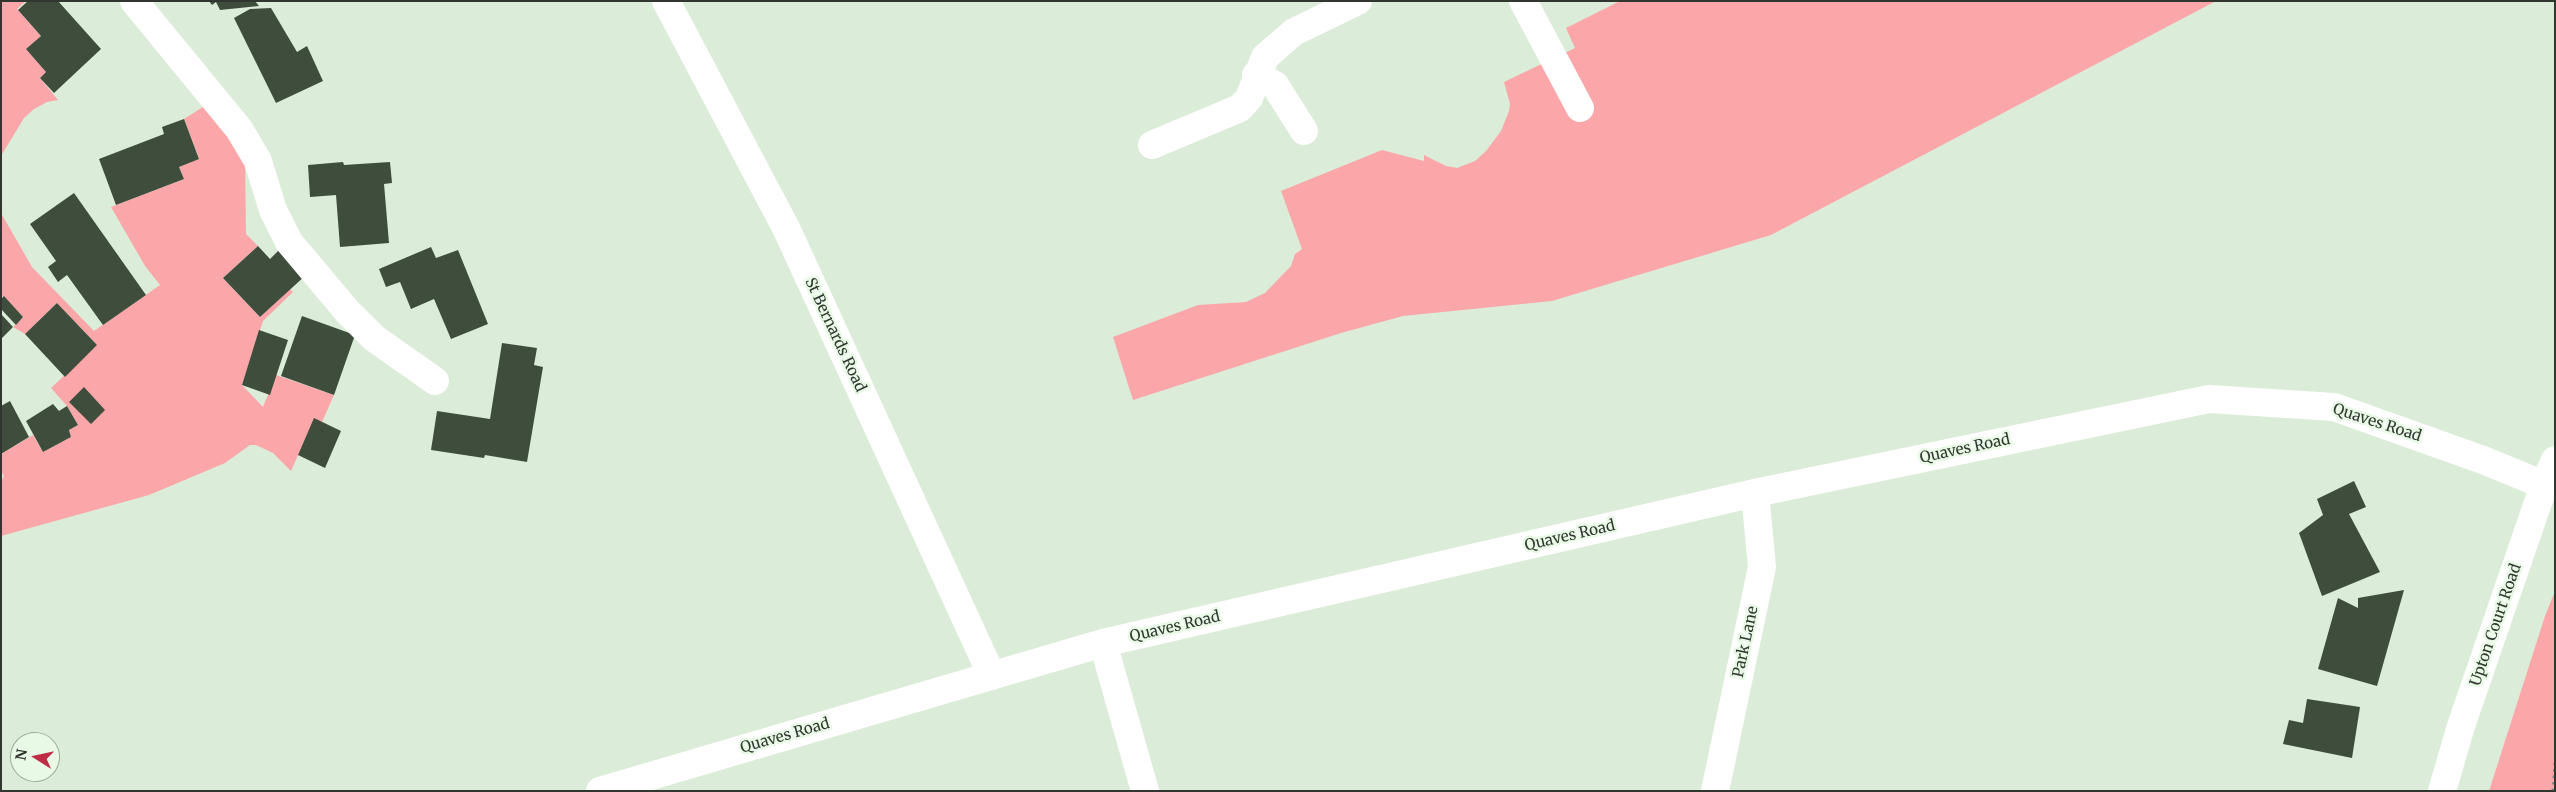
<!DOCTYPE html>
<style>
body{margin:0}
#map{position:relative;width:2556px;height:792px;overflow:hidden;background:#dbecd8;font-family:Merriweather,serif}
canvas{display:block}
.frame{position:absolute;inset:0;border:2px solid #313730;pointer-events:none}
.north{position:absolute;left:10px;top:732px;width:50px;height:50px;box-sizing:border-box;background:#e8f9e6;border:1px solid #9fab9d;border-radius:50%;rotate:280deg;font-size:14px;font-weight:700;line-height:20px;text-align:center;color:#313730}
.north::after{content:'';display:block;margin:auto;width:18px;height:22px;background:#be2d45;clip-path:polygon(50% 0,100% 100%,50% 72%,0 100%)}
</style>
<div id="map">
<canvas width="2556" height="792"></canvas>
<div class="frame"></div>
<div class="north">N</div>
</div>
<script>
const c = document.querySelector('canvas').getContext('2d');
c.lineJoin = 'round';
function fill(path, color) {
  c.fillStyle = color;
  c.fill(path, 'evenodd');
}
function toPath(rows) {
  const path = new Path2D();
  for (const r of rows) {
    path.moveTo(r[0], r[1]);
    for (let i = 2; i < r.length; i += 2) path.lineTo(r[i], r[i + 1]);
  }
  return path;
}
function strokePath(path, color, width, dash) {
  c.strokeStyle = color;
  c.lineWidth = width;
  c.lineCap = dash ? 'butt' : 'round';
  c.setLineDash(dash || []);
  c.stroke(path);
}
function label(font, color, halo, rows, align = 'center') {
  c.font = font + ' Merriweather,serif';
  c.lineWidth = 5;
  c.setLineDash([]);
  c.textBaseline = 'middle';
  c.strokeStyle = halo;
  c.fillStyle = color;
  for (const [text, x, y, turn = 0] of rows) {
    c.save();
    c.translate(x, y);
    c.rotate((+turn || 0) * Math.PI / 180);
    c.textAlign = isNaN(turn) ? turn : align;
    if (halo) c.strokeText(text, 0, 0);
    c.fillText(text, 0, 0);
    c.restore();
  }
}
fill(toPath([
 [1,1,26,1,17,9,41,36,27,49,46,72,40,78,58,100,47,102,34,109,24,118,1,156],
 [1620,1,2216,1,1771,235,1552,301,1403,316,1341,333,1133,400,1113,337,1198,305,1246,302,1265,293,1291,266,1295,254,1302,249,1281,191,1382,150,1424,161,1424,155,1446,166,1457,168,1475,161,1486,151,1501,131,1509,111,1510,104,1504,82,1575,48,1566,28],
 [206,105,245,152,246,234,258,246,223,278,260,317,290,289,293,292,263,321,242,385,263,407,276,375,334,395,322,422,314,419,291,471,273,453,256,445,250,445,225,463,149,495,1,536,1,482,4,476,1,471,1,454,33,435,43,452,71,437,69,430,78,425,67,406,51,388,97,345,57,303,25,334,13,327,23,317,1,295,1,213,32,267,94,331,160,285,145,266,111,207,184,179,179,167,199,158,184,119],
 [2555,591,2555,791,2489,791,2545,616]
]), '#fba7aa');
fill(toPath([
 [28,1,58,1,101,49,54,93,40,78,46,72,26,49,41,36,18,10],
 [209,1,255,1,259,6,220,10,216,2,212,5],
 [271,8,297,52,307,46,323,81,276,103,234,18,250,9],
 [184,119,199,159,179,167,184,179,116,205,99,159,164,134,162,127],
 [343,162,344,165,390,162,392,183,384,184,389,243,340,247,336,195,310,197,308,165],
 [74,193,146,295,103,325,67,275,58,282,48,267,56,261,30,224],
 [258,246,270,259,281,248,306,275,260,317,223,278],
 [431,247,436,258,458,250,488,324,451,339,434,299,411,309,400,282,386,287,379,269],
 [4,296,23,317,16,325,1,309,1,299],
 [57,303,97,345,65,377,25,334],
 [1,314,13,327,1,339],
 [302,316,355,335,334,395,281,376],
 [259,330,288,340,270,395,242,385],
 [502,343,537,348,534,365,543,367,527,462,485,455,484,458,431,450,437,411,490,419],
 [84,387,105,410,91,424,69,402],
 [10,401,29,437,1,454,1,406],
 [53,404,59,411,67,406,78,425,69,430,71,437,43,452,26,421],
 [314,418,341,431,325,468,298,455],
 [2354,481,2366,507,2349,514,2380,572,2322,596,2299,533,2323,515,2317,499],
 [2404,590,2377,686,2318,669,2338,598,2358,608,2358,598],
 [2307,699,2360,707,2352,758,2283,744,2289,720,2303,723]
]), '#3f4d3d');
strokePath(toPath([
 [2553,791,2555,763]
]), '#828d80', 3, [2.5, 4]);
strokePath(toPath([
 [134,1,239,129,258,161,273,210,289,242,347,311,374,338,435,381],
 [666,1,787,230,992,676],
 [1523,1,1580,108],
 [1256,75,1275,85,1304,131],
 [1152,145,1240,108,1249,98,1265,57,1294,32,1358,1],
 [1103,643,1145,791],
 [600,791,1103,643,1755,493,2209,399,2334,407,2483,460,2544,485],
 [1715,791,1762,567,1755,493],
 [2442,791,2461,726,2544,485,2555,460]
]), '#fff', 28);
label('15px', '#313730', '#e8f9e6', [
 ["St Bernards Road",835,335,65],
 ["Quaves Road",2377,423,18],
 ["Quaves Road",1965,449,-12],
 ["Quaves Road",1570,536,-13],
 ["Upton Court Road",2496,625,-71],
 ["Quaves Road",1175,627,-13],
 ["Park Lane",1746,642,-78],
 ["Quaves Road",785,736,-16]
]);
</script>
